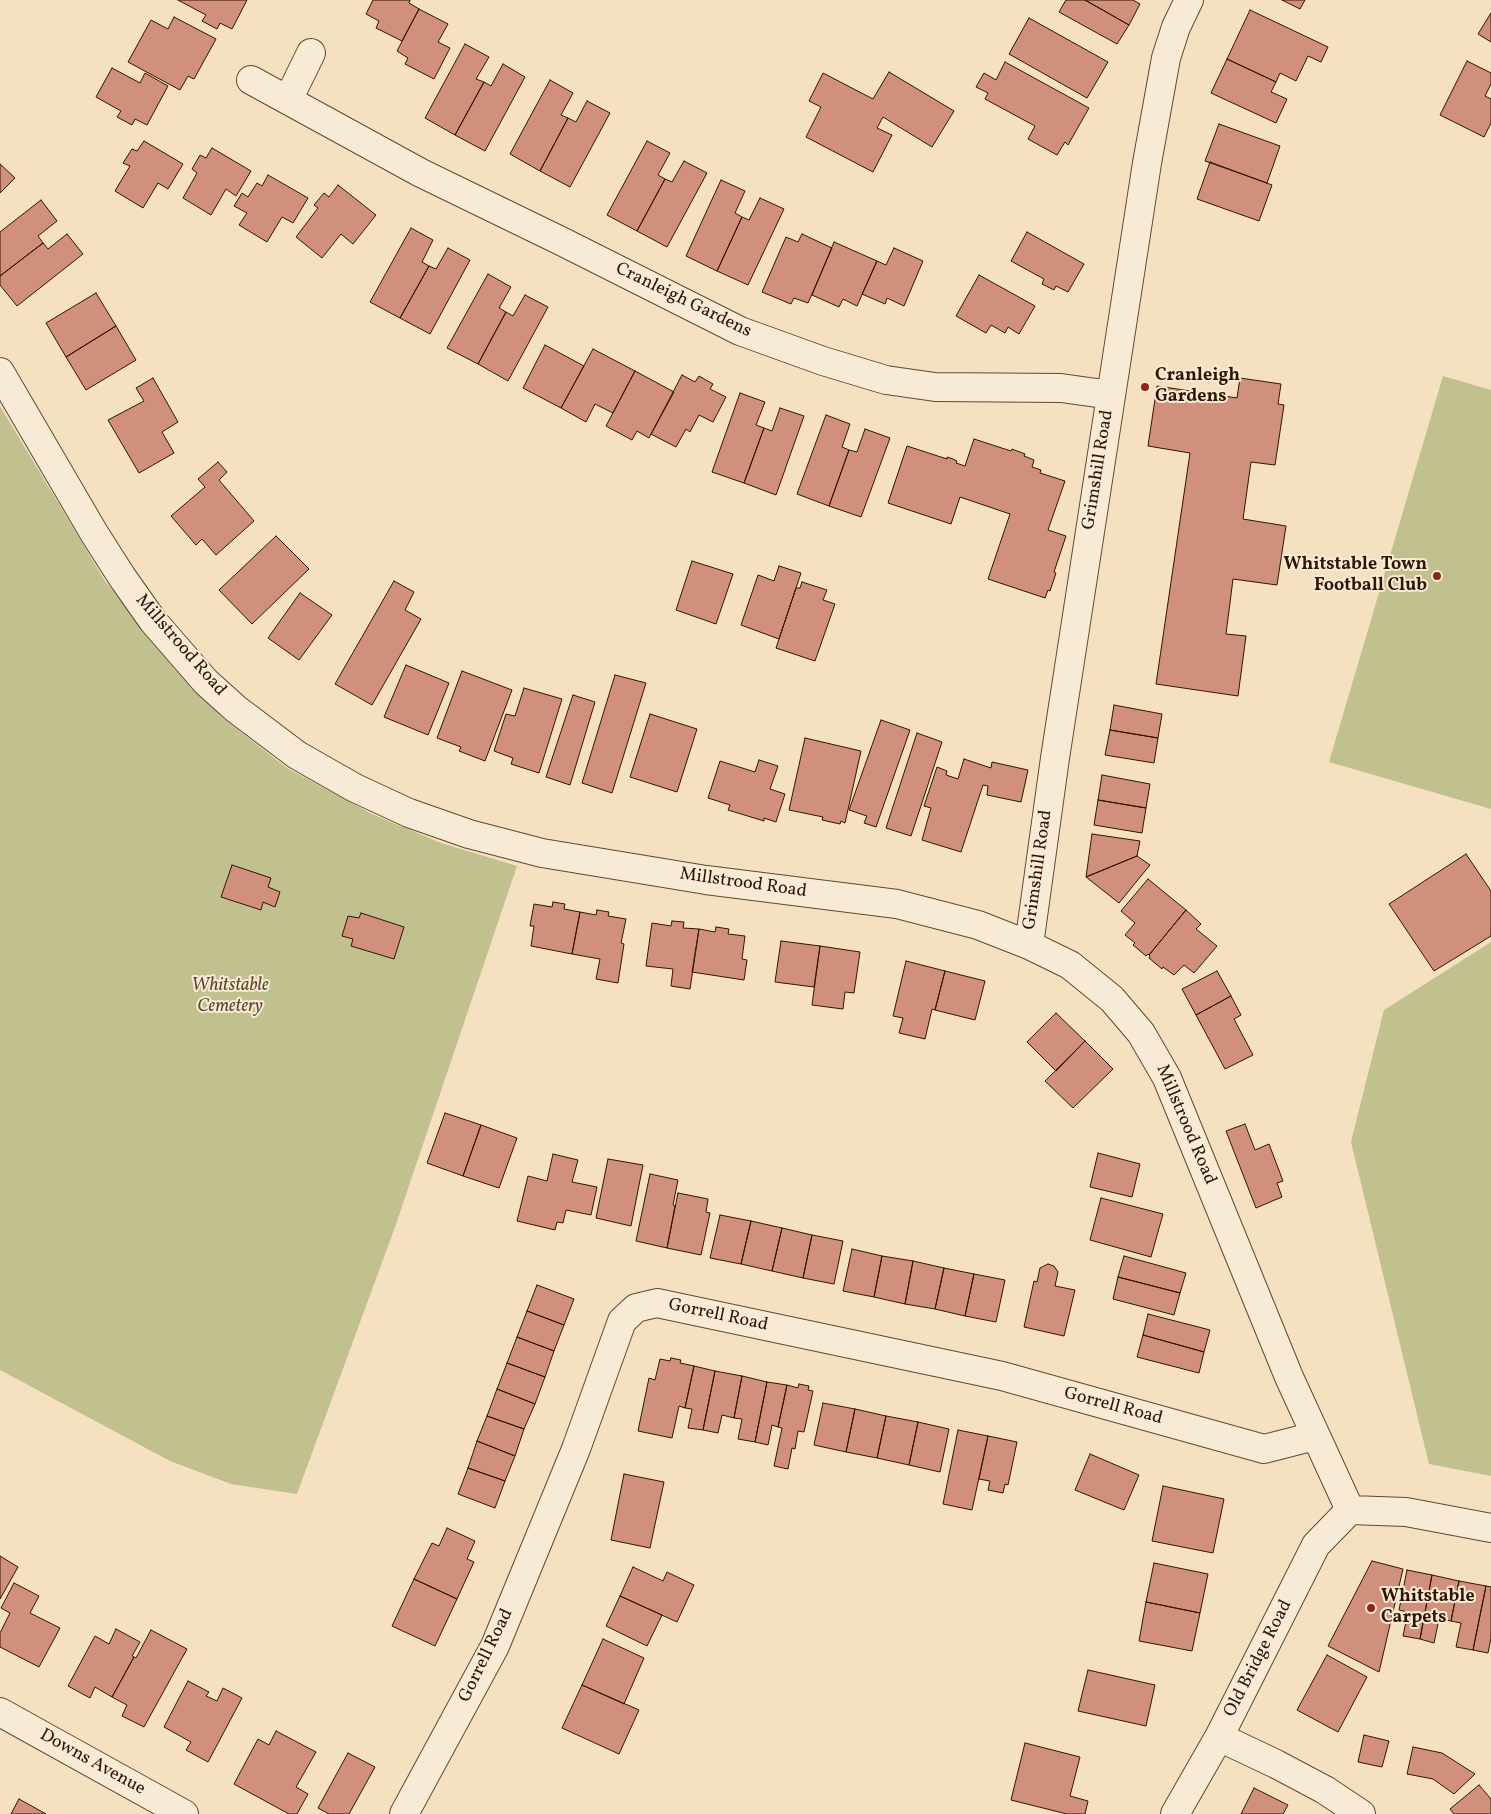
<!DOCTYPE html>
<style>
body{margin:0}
canvas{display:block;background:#f5e0c0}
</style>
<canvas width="1491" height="1814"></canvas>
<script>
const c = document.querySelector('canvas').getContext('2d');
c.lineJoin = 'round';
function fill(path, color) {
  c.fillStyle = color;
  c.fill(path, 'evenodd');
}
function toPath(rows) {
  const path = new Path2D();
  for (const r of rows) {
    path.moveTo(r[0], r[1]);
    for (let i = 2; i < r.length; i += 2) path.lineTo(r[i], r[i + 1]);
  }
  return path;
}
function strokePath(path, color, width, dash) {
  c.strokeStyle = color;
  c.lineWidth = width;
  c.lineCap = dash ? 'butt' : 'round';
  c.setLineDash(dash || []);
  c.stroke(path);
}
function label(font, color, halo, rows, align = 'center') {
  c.font = font + ' Vollkorn,serif';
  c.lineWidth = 4;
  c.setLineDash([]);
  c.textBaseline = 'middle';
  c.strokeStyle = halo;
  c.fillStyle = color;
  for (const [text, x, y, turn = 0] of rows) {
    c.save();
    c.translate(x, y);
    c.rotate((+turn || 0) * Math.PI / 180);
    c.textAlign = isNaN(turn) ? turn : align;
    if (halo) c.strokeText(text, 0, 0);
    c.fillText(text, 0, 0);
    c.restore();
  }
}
fill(toPath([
 [1443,376,1491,390,1491,809,1329,762],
 [0,406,105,581,179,674,224,719,287,768,372,814,441,843,517,866,395,1227,297,1494,231,1484,170,1461,0,1370],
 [1491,942,1491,1476,1429,1464,1351,1142,1384,1010]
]), '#c1c18f');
const building = toPath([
 [178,0,247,0,232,29,220,23,217,29,202,21,206,15,178,0],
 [373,0,410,0,409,3,419,9,402,41,376,28,379,21,366,14,373,0],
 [1066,0,1085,0,1129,25,1117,44,1059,12,1066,0],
 [1085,0,1133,0,1140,4,1129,25,1085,0],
 [1282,0,1305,0,1300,9,1282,0],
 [419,9,448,24,438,42,450,48,434,79,405,64,408,58,397,51,419,9],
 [1250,10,1328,47,1321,62,1308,56,1296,81,1280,73,1276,82,1227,59,1250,10],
 [1491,13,1491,42,1478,34,1491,13],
 [174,17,216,39,194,79,188,76,180,90,128,62,151,20,168,29,174,17],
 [1029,18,1108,62,1087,98,1009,54,1029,18],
 [465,44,489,57,476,79,484,82,455,135,425,118,465,44],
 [1227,59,1276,82,1271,92,1287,99,1276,123,1211,93,1227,59],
 [1467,61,1491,73,1491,84,1485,96,1491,99,1491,123,1484,137,1440,115,1467,61],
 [1005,62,1089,108,1068,145,1065,142,1057,155,1028,139,1035,126,985,99,988,93,976,87,984,73,996,80,1005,62],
 [503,64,525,77,485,151,455,135,484,82,491,86,503,64],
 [112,68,140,83,145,73,168,86,147,125,135,119,132,125,117,117,121,111,96,97,112,68],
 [889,72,954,111,932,147,883,117,877,128,892,135,873,172,806,137,821,107,809,101,823,73,873,99,889,72],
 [550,80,573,93,561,115,568,118,540,171,510,154,550,80],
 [587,101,610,113,570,187,540,171,568,118,576,122,587,101],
 [1219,124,1280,146,1267,183,1205,161,1219,124],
 [144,141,183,164,168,189,158,183,143,208,115,191,130,166,123,163,132,149,137,151,144,141],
 [647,141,670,153,658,175,665,179,637,231,607,215,647,141],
 [212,148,251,171,236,196,226,189,211,215,183,198,197,173,192,169,200,155,206,158,212,148],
 [684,161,707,173,667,247,637,231,665,179,672,182,684,161],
 [1210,162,1272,185,1259,221,1197,199,1210,162],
 [0,164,15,178,0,193,0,164],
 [268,175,308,198,293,223,282,217,267,242,239,225,247,213,234,206,242,193,248,197,257,183,262,186,268,175],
 [721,180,745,191,735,213,742,217,717,271,686,256,721,180],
 [338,185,376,215,353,244,341,234,322,258,296,237,318,208,314,205,324,193,329,197,338,185],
 [760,198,784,209,748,285,717,271,742,217,749,220,760,198],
 [41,200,57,221,38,236,43,243,0,276,0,232,41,200],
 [411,228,433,240,422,262,429,266,400,318,370,302,411,228],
 [1027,232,1084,264,1068,292,1056,286,1054,290,1042,284,1044,279,1011,261,1027,232],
 [67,234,83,254,17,306,0,285,0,276,43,243,48,249,67,234],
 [802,234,832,248,808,303,794,298,791,304,762,292,786,237,798,242,802,234],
 [834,242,877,261,857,306,843,299,839,307,812,295,834,242],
 [448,248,470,260,430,334,400,318,429,266,436,269,448,248],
 [894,248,923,261,904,306,887,298,885,304,862,294,877,261,886,265,894,248],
 [488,274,511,287,499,308,506,312,478,364,447,348,488,274],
 [979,275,1035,306,1019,334,1008,327,1005,333,991,325,986,333,956,316,979,275],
 [96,293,116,326,66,357,46,323,96,293],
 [525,295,548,307,508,381,478,364,506,312,513,316,525,295],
 [116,326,136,360,86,390,66,357,116,326],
 [545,345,584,366,561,408,523,388,545,345],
 [593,349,635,371,613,413,595,404,586,422,561,408,593,349],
 [635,371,674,392,649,438,637,431,632,440,606,426,635,371],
 [682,375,695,382,699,376,713,384,710,389,726,397,713,422,699,415,690,432,686,429,676,447,651,434,682,375],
 [153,378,178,422,162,432,174,453,139,473,108,420,144,401,136,388,153,378],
 [1240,378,1281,384,1278,404,1284,405,1275,465,1251,462,1243,519,1286,526,1277,585,1233,579,1226,634,1246,636,1238,696,1156,684,1190,453,1148,446,1157,386,1237,398,1240,378],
 [740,393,765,402,756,425,764,428,744,483,712,472,740,393],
 [780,408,804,416,776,495,744,483,764,428,772,431,780,408],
 [826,415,850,424,842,447,849,450,829,506,797,494,826,415],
 [865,429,890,438,861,517,829,506,849,450,857,452,865,429],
 [974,439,1011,451,1012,449,1025,454,1024,456,1034,460,1032,467,1041,470,1040,473,1065,481,1048,530,1066,536,1054,572,1056,573,1050,591,1048,590,1045,598,988,579,1010,514,960,497,951,524,888,503,907,446,947,459,947,457,953,459,957,461,956,463,965,466,974,439],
 [218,462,227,472,219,480,254,521,216,555,202,539,196,545,171,516,205,487,198,479,218,462],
 [276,536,309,569,252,624,219,590,276,536],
 [692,561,733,574,716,624,676,610,692,561],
 [779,566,801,573,779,639,741,625,758,575,774,581,779,566],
 [394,581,414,592,405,610,421,619,372,705,335,684,394,581],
 [802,582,827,590,823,600,835,604,815,661,776,648,796,588,800,588,802,582],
 [300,593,332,615,299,660,268,638,300,593],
 [406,665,449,683,428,735,384,717,406,665],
 [462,671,512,690,485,761,459,751,461,747,437,738,462,671],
 [615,675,646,683,612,793,582,783,615,675],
 [524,688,562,699,539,773,511,764,513,758,494,751,506,714,515,716,524,688],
 [573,695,595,702,570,785,546,777,573,695],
 [1114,705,1162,714,1158,738,1110,730,1114,705],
 [650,714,697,729,677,792,630,777,650,714],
 [881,720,910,730,876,827,864,823,867,816,849,810,881,720],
 [1110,730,1158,738,1154,763,1105,755,1110,730],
 [917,733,942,742,911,836,886,828,917,733],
 [805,738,861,751,845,823,841,821,840,824,822,820,823,817,789,810,805,738],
 [964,759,991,768,992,762,1028,770,1021,802,987,795,988,786,983,785,961,852,922,840,931,808,924,806,937,767,947,771,946,775,958,779,964,759],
 [759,760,778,766,770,789,785,794,776,822,764,818,764,821,728,810,730,805,708,798,720,761,755,772,759,760],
 [1102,775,1150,784,1146,808,1098,800,1102,775],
 [1098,800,1146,808,1142,833,1094,825,1098,800],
 [1092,834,1140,841,1137,856,1086,877,1092,834],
 [1466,854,1491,891,1491,936,1434,971,1389,904,1466,854],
 [1137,856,1150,865,1119,903,1086,877,1137,856],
 [232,865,271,878,268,887,280,892,275,907,263,902,261,910,221,897,232,865],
 [1148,879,1186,910,1149,955,1148,954,1146,956,1133,945,1135,943,1125,935,1135,923,1121,911,1148,879],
 [553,902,565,904,564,909,580,912,572,954,531,946,534,926,530,926,534,904,552,907,553,902],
 [597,910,609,912,608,916,626,919,621,943,624,944,618,983,596,979,600,959,572,954,580,912,596,915,597,910],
 [1186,910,1201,924,1196,929,1217,946,1194,973,1184,965,1174,975,1163,967,1162,969,1149,958,1150,956,1149,955,1186,910],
 [361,913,404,927,394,959,351,946,353,939,342,936,348,916,359,918,361,913],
 [672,921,684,922,683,928,699,929,690,989,671,986,673,969,646,966,652,923,671,926,672,921],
 [716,927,729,929,728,934,745,936,742,959,747,960,744,980,692,972,699,929,715,932,716,927],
 [781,941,820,946,814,987,775,982,781,941],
 [820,946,860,952,854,993,845,992,843,1009,812,1005,820,946],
 [906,961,945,971,935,1010,932,1009,925,1039,899,1033,903,1018,893,1016,906,961],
 [945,971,985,981,975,1020,935,1010,945,971],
 [1217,971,1231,996,1196,1015,1182,989,1217,971],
 [1231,996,1241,1015,1234,1019,1253,1055,1225,1069,1196,1015,1231,996],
 [1056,1013,1085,1041,1056,1071,1027,1042,1056,1013],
 [1085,1041,1113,1069,1073,1108,1045,1081,1085,1041],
 [445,1113,481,1125,463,1176,427,1163,445,1113],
 [1245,1124,1255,1150,1269,1144,1283,1181,1277,1183,1282,1197,1256,1208,1226,1131,1245,1124],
 [481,1125,517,1138,499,1188,463,1176,481,1125],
 [1098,1153,1140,1164,1132,1197,1090,1187,1098,1153],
 [553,1154,578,1160,572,1182,597,1187,591,1215,566,1210,563,1223,557,1222,555,1230,517,1221,528,1176,547,1181,553,1154],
 [608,1159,643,1165,631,1226,596,1218,608,1159],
 [650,1174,678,1180,673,1205,675,1206,667,1248,636,1241,650,1174],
 [678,1193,708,1199,706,1212,710,1213,701,1255,667,1248,678,1193],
 [1101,1198,1163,1214,1151,1257,1090,1240,1101,1198],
 [720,1215,751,1221,741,1264,710,1258,720,1215],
 [751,1221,782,1228,772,1271,741,1264,751,1221],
 [782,1228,812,1235,803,1278,772,1271,782,1228],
 [812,1235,843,1241,834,1284,803,1278,812,1235],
 [852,1249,882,1256,874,1297,843,1291,852,1249],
 [882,1256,913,1261,905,1304,874,1297,882,1256],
 [1124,1256,1186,1273,1180,1293,1118,1277,1124,1256],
 [913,1261,944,1268,935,1309,905,1304,913,1261],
 [1048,1264,1054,1266,1058,1272,1055,1286,1075,1290,1064,1336,1024,1327,1034,1281,1037,1282,1040,1268,1048,1264],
 [944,1268,974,1274,965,1316,935,1309,944,1268],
 [974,1274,1005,1280,996,1322,965,1316,974,1274],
 [1118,1277,1180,1293,1174,1315,1113,1299,1118,1277],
 [537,1285,574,1299,564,1325,527,1311,537,1285],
 [527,1311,564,1325,554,1351,517,1337,527,1311],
 [1148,1314,1210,1330,1204,1352,1143,1335,1148,1314],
 [1143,1335,1204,1352,1199,1373,1137,1357,1143,1335],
 [517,1337,554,1351,545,1377,507,1363,517,1337],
 [671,1358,681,1360,680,1363,694,1366,685,1408,679,1406,672,1438,638,1431,649,1378,655,1380,660,1359,670,1361,671,1358],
 [507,1363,545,1377,535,1404,497,1389,507,1363],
 [694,1366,715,1371,703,1430,688,1428,692,1409,685,1408,694,1366],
 [715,1371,742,1376,734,1418,722,1415,718,1433,703,1430,715,1371],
 [742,1376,767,1382,755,1442,738,1439,742,1419,734,1418,742,1376],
 [767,1382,787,1385,778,1427,772,1425,768,1445,755,1442,767,1382],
 [799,1384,809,1386,808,1390,813,1391,804,1432,798,1431,795,1449,792,1448,788,1469,774,1466,782,1428,778,1427,787,1385,798,1388,799,1384],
 [497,1389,535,1404,524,1429,487,1416,497,1389],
 [823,1403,855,1409,846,1452,814,1445,823,1403],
 [855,1409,886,1416,877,1458,846,1452,855,1409],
 [487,1416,524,1429,515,1456,477,1441,487,1416],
 [886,1416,918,1422,909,1465,877,1458,886,1416],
 [918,1422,949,1429,940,1472,909,1465,918,1422],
 [958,1430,988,1436,972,1510,943,1504,958,1430],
 [988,1436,1017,1442,1008,1485,1005,1484,1003,1493,988,1490,990,1481,979,1479,988,1436],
 [477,1441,515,1456,505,1481,468,1468,477,1441],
 [1090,1454,1139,1475,1124,1510,1075,1490,1090,1454],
 [468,1468,505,1481,495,1508,458,1494,468,1468],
 [624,1474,664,1482,650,1548,611,1540,624,1474],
 [1163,1486,1224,1499,1213,1553,1152,1541,1163,1486],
 [447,1528,475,1541,467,1559,474,1562,457,1599,414,1579,432,1543,439,1546,447,1528],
 [0,1556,18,1567,0,1599,0,1556],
 [1372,1561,1403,1569,1379,1672,1328,1646,1372,1561],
 [1154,1563,1208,1574,1200,1613,1146,1602,1154,1563],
 [633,1567,663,1581,667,1572,694,1585,677,1622,620,1596,633,1567],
 [1407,1570,1432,1575,1420,1639,1403,1636,1408,1612,1399,1610,1407,1570],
 [1432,1575,1459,1581,1451,1621,1439,1619,1434,1643,1420,1639,1432,1575],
 [414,1579,457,1599,435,1646,392,1626,414,1579],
 [1459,1581,1486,1586,1473,1650,1456,1647,1461,1623,1451,1621,1459,1581],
 [14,1583,39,1596,30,1613,60,1628,39,1667,0,1647,0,1633,10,1613,1,1608,14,1583],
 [1486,1586,1491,1587,1491,1638,1488,1653,1473,1650,1486,1586],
 [620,1596,662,1615,647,1646,606,1626,620,1596],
 [1146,1602,1200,1613,1192,1651,1139,1641,1146,1602],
 [116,1629,140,1642,132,1656,134,1657,112,1697,95,1687,90,1698,68,1686,95,1636,109,1644,116,1629],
 [151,1630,187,1649,144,1727,122,1716,127,1705,112,1697,134,1657,136,1658,151,1630],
 [603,1639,644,1658,624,1704,582,1685,603,1639],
 [1327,1655,1367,1677,1338,1732,1297,1710,1327,1655],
 [1088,1670,1155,1685,1146,1726,1078,1711,1088,1670],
 [188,1681,209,1692,206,1696,217,1701,223,1688,242,1698,208,1762,186,1750,191,1742,164,1727,188,1681],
 [582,1685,639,1710,619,1754,562,1728,582,1685],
 [276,1731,316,1752,296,1787,308,1794,297,1814,289,1814,234,1784,258,1739,269,1745,276,1731],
 [1364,1735,1389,1741,1382,1767,1358,1762,1364,1735],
 [1025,1743,1080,1757,1070,1796,1088,1801,1085,1814,1067,1814,1011,1800,1025,1743],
 [1413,1747,1442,1753,1475,1774,1454,1794,1433,1779,1407,1774,1413,1747],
 [348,1753,375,1767,349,1814,329,1814,318,1808,348,1753],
 [1479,1785,1491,1799,1491,1814,1454,1814,1450,1809,1479,1785],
 [1254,1788,1288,1805,1283,1814,1241,1814,1254,1788],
 [19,1799,46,1814,11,1814,19,1799]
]);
fill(building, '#d1907b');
strokePath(building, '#311503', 1);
const minor = toPath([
 [251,80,421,173,561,241,740,331,823,361,886,380,935,387,1061,388,1111,395],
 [288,100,311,53],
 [0,372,94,533,122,577,153,621,206,682,236,709,297,755,355,788,409,813,469,834,542,853,706,880,897,904,978,925,1029,945,1070,965,1112,999,1141,1033,1167,1078,1289,1377,1350,1510],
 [1029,945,1055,758,1147,163,1166,58,1176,27,1189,0],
 [1350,1510,1406,1512,1491,1528],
 [0,1712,184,1814],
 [1219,1737,1276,1764,1325,1790,1361,1814],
 [404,1814,495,1646,576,1449,622,1321,636,1308,657,1303,1002,1376,1264,1449,1315,1436],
 [1175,1814,1219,1737,1316,1545,1350,1510]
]);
strokePath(minor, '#624832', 30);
strokePath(minor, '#f8ebd6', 28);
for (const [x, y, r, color] of [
 [1145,387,5,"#8f2418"],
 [1437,576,5,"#8f2418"],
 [1371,1608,5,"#8f2418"]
]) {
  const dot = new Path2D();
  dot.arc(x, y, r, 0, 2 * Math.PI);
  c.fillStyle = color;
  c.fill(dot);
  strokePath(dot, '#f8ebd6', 2);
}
label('18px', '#311503', '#f8ebd6', [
 ["Cranleigh Gardens",683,301,26],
 ["Grimshill Road",1099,470,-81],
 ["Millstrood Road",180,646,49],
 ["Grimshill Road",1039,870,-82],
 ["Millstrood Road",743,884,8],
 ["Millstrood Road",1185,1125,67],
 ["Gorrell Road",718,1316,12],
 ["Gorrell Road",1113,1407,15],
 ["Gorrell Road",487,1656,-64],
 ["Old Bridge Road",1259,1659,-63],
 ["Downs Avenue",92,1763,29]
]);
label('bold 18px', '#311503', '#f8ebd6', [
 ["Cranleigh",1155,377],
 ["Gardens",1155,398],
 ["Whitstable Town",1427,566,"right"],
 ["Football Club",1427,587,"right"],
 ["Whitstable",1381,1598],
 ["Carpets",1381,1619]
], 'left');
label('italic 18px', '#5c492d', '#f8ebd6', [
 ["Whitstable",230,987],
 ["Cemetery",230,1008]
]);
</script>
